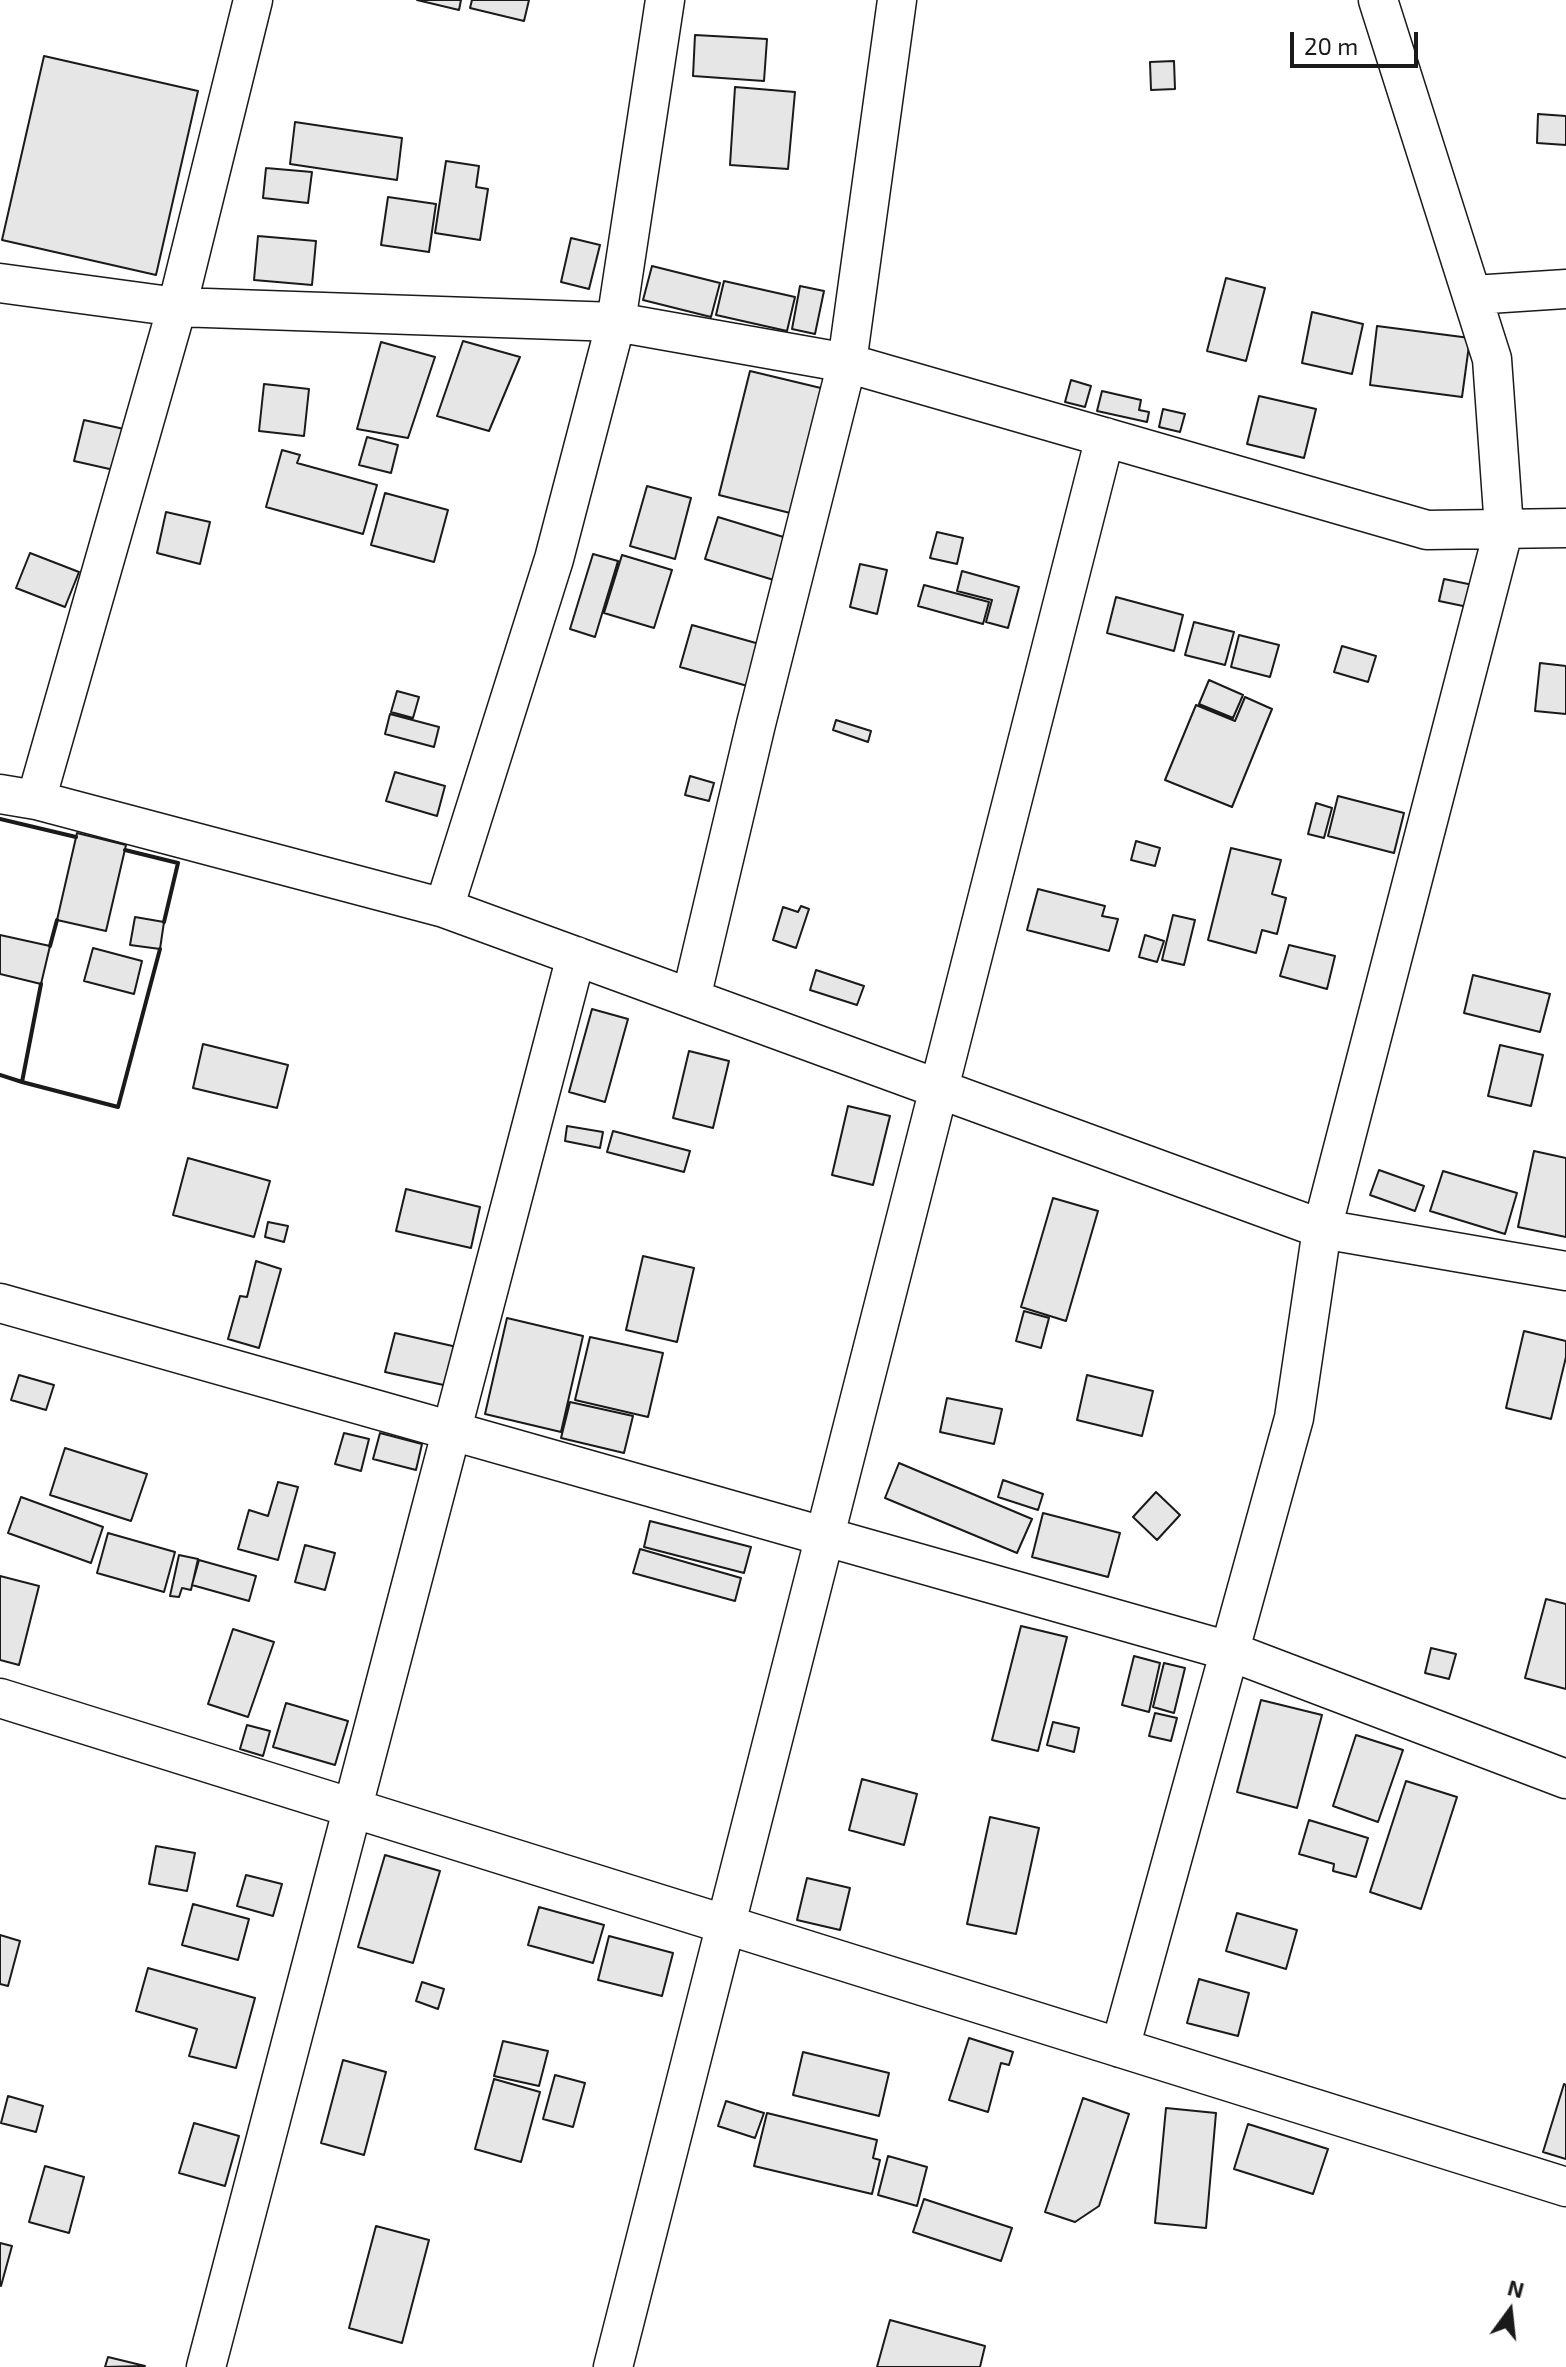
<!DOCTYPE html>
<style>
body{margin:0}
#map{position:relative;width:1566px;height:2367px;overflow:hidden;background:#fff;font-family:"Exo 2",sans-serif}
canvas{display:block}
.north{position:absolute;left:1470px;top:2271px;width:80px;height:80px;-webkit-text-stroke:6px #fff;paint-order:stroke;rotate:15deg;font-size:22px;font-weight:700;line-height:32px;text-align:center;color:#1a1a1a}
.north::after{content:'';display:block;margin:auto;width:28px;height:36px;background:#1a1a1a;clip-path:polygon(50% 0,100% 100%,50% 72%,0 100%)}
.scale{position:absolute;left:1290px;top:32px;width:128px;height:36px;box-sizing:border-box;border:4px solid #1a1a1a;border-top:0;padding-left:10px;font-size:24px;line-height:28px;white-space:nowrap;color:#1a1a1a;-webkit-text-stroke:6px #fff;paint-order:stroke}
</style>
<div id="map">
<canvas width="1566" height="2367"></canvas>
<div class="north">N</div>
<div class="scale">20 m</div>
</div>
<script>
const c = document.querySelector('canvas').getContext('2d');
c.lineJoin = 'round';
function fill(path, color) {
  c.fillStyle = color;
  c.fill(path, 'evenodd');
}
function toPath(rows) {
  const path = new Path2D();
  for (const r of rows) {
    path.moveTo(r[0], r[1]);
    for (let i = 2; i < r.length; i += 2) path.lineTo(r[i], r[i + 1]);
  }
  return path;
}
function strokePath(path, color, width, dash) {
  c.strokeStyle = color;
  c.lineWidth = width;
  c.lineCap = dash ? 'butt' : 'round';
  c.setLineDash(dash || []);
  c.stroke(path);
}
const building = toPath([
 [417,0,461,0,459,10,417,0],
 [472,0,529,0,524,21,470,8,472,0],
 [695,35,767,39,764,81,693,76,695,35],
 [44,56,198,91,156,275,2,240,44,56],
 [1174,61,1175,89,1151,90,1150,62,1174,61],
 [735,87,795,92,788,169,730,165,735,87],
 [1538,114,1566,116,1566,145,1537,143,1538,114],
 [295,122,402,138,397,180,290,164,295,122],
 [446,161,479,166,476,187,488,189,480,240,435,233,446,161],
 [266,168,312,172,308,203,263,198,266,168],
 [388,197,436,204,429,252,381,245,388,197],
 [258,236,316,241,312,285,254,280,258,236],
 [571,238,600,245,589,289,561,282,571,238],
 [652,266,720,283,711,317,643,300,652,266],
 [1226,278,1265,288,1246,361,1207,351,1226,278],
 [724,281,795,297,787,331,716,315,724,281],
 [800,286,824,291,815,334,792,329,800,286],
 [1312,312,1363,324,1352,374,1302,363,1312,312],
 [1377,326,1470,338,1462,397,1370,385,1377,326],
 [463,341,520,357,489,431,437,416,463,341],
 [381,342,435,357,408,438,357,429,381,342],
 [750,371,825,389,794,514,719,495,750,371],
 [1071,380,1091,386,1085,407,1065,402,1071,380],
 [264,384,309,389,304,436,259,431,264,384],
 [1102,391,1141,400,1139,410,1149,412,1147,422,1097,411,1102,391],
 [1259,396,1316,409,1304,458,1247,444,1259,396],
 [1163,409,1185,414,1180,432,1159,427,1163,409],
 [84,420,124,429,114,470,74,461,84,420],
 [367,437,398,445,391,473,359,465,367,437],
 [282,450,300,455,297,463,377,485,363,534,266,507,282,450],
 [647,486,691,498,675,559,630,546,647,486],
 [385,493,448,510,434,562,371,545,385,493],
 [166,512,210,522,200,564,157,553,166,512],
 [718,517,790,539,777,581,705,559,718,517],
 [937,532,963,538,957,564,930,558,937,532],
 [30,553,79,572,65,607,16,588,30,553],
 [593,554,618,561,595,637,570,629,593,554],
 [622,555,672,570,654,628,604,613,622,555],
 [860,564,887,570,877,614,850,607,860,564],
 [962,571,1019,587,1008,628,986,622,992,600,957,591,962,571],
 [1444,579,1473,585,1468,607,1439,601,1444,579],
 [924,585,989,602,983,624,918,606,924,585],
 [1116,597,1183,615,1174,651,1107,633,1116,597],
 [1194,622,1234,632,1225,665,1185,655,1194,622],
 [692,625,763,645,751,687,680,667,692,625],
 [1239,635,1279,645,1270,677,1231,667,1239,635],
 [1342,646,1376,656,1368,682,1334,672,1342,646],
 [1540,663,1566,666,1566,714,1535,711,1540,663],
 [1209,680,1243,695,1233,718,1199,704,1209,680],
 [397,691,419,697,413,718,391,712,397,691],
 [1245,697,1272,709,1232,807,1165,780,1196,705,1235,721,1245,697],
 [390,714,439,727,434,747,385,734,390,714],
 [836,720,871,731,868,742,833,730,836,720],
 [395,772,445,786,437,816,386,801,395,772],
 [690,776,714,783,709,801,685,795,690,776],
 [1338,796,1404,813,1394,853,1328,836,1338,796],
 [1316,803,1332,808,1324,838,1308,834,1316,803],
 [77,833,126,845,106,931,57,920,77,833],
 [1136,841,1160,848,1155,866,1131,860,1136,841],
 [1231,848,1281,860,1272,894,1286,898,1277,934,1262,930,1256,953,1208,940,1231,848],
 [1038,889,1105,906,1102,916,1118,919,1109,951,1027,930,1038,889],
 [801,906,809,909,796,948,773,940,783,907,798,912,801,906],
 [1173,915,1195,920,1184,965,1162,960,1173,915],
 [135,917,164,922,160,949,130,945,135,917],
 [0,935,50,946,41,984,0,974,0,935],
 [1145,935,1164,941,1157,962,1139,957,1145,935],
 [1289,945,1335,956,1327,989,1280,976,1289,945],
 [93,948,142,961,134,994,84,981,93,948],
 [816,970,864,986,857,1005,810,990,816,970],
 [1473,975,1550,994,1540,1032,1464,1013,1473,975],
 [592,1009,628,1019,605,1102,569,1092,592,1009],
 [203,1044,288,1065,277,1108,193,1088,203,1044],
 [1500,1045,1543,1055,1531,1106,1488,1096,1500,1045],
 [689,1051,729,1061,713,1128,673,1118,689,1051],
 [848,1106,890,1116,873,1185,832,1175,848,1106],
 [567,1126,603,1132,600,1148,565,1141,567,1126],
 [613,1131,690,1151,684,1172,607,1152,613,1131],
 [1534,1151,1566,1158,1566,1237,1518,1227,1534,1151],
 [188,1158,270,1181,254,1237,173,1215,188,1158],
 [1379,1170,1424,1186,1415,1211,1370,1195,1379,1170],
 [1443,1171,1517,1193,1505,1234,1430,1211,1443,1171],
 [406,1189,480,1207,471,1248,396,1231,406,1189],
 [1053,1198,1098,1211,1066,1321,1021,1307,1053,1198],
 [268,1222,288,1226,284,1242,265,1237,268,1222],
 [643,1256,694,1268,677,1342,626,1330,643,1256],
 [256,1261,281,1269,259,1348,228,1339,240,1296,247,1297,256,1261],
 [1024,1311,1049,1318,1041,1348,1016,1341,1024,1311],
 [507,1318,583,1336,561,1432,485,1414,507,1318],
 [1524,1331,1566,1341,1566,1357,1551,1419,1506,1408,1524,1331],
 [395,1333,457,1347,448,1386,385,1372,395,1333],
 [590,1337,663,1353,648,1417,575,1400,590,1337],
 [19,1375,54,1385,46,1410,11,1400,19,1375],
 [1087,1375,1153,1391,1142,1436,1077,1420,1087,1375],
 [947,1398,1002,1409,994,1444,940,1432,947,1398],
 [570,1402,633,1416,624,1453,561,1438,570,1402],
 [344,1433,369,1439,361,1471,335,1464,344,1433],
 [380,1433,422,1444,416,1470,373,1459,380,1433],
 [65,1448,147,1474,131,1521,50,1495,65,1448],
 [899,1463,1032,1519,1017,1553,885,1498,899,1463],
 [1003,1480,1043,1494,1038,1510,998,1497,1003,1480],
 [278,1482,298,1487,278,1560,238,1549,249,1510,268,1516,278,1482],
 [1156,1492,1180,1515,1157,1540,1133,1517,1156,1492],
 [21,1497,103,1527,91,1563,8,1533,21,1497],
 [1043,1513,1120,1533,1108,1577,1032,1557,1043,1513],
 [650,1521,751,1547,744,1573,644,1547,650,1521],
 [108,1533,175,1552,164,1592,97,1573,108,1533],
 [305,1545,335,1553,325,1590,295,1582,305,1545],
 [640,1549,741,1578,735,1601,633,1573,640,1549],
 [179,1555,198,1559,191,1590,182,1588,179,1597,170,1596,179,1555],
 [199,1560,256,1576,249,1601,192,1585,199,1560],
 [0,1576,39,1586,19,1665,0,1660,0,1576],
 [1546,1599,1566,1604,1566,1689,1525,1678,1546,1599],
 [1021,1626,1067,1637,1038,1751,992,1740,1021,1626],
 [233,1629,274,1642,248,1717,208,1704,233,1629],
 [1431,1648,1456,1654,1449,1679,1425,1673,1431,1648],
 [1134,1656,1160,1663,1149,1712,1122,1705,1134,1656],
 [1164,1663,1185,1668,1174,1713,1153,1707,1164,1663],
 [1261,1700,1322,1715,1297,1808,1237,1792,1261,1700],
 [286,1703,348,1721,335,1765,273,1747,286,1703],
 [1155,1713,1177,1718,1171,1741,1149,1736,1155,1713],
 [1053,1722,1079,1728,1074,1752,1047,1745,1053,1722],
 [247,1725,270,1731,263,1756,240,1749,247,1725],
 [1356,1735,1403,1750,1378,1822,1333,1806,1356,1735],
 [862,1779,917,1794,904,1845,849,1830,862,1779],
 [1406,1781,1457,1797,1421,1909,1370,1892,1406,1781],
 [990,1817,1039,1828,1016,1934,967,1924,990,1817],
 [1309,1820,1368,1838,1356,1877,1333,1871,1334,1864,1299,1854,1309,1820],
 [156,1846,195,1853,187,1891,149,1884,156,1846],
 [385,1855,440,1871,413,1963,358,1947,385,1855],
 [246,1875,282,1884,273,1916,237,1906,246,1875],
 [807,1878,850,1888,840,1930,797,1920,807,1878],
 [193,1904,249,1919,238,1960,182,1945,193,1904],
 [539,1907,604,1925,593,1963,528,1945,539,1907],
 [1237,1913,1297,1930,1286,1969,1226,1951,1237,1913],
 [0,1935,20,1941,8,1986,0,1984,0,1935],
 [609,1936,673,1953,662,1996,598,1980,609,1936],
 [148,1968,255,1998,236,2068,189,2056,197,2029,136,2011,148,1968],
 [1199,1979,1249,1993,1238,2036,1187,2023,1199,1979],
 [422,1982,444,1989,438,2009,416,2001,422,1982],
 [969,2038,1013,2052,1009,2065,1001,2063,988,2112,949,2100,969,2038],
 [503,2041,548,2051,539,2086,494,2076,503,2041],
 [803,2052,889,2073,879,2116,793,2095,803,2052],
 [343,2060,386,2072,364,2155,321,2143,343,2060],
 [555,2075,585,2083,573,2127,543,2119,555,2075],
 [494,2079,540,2092,521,2162,475,2149,494,2079],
 [1564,2084,1566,2085,1566,2159,1543,2152,1564,2084],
 [8,2096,43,2106,36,2132,1,2123,8,2096],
 [1083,2098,1129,2114,1099,2206,1075,2222,1045,2212,1083,2098],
 [726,2101,764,2113,755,2138,718,2126,726,2101],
 [1166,2108,1216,2113,1206,2228,1155,2223,1166,2108],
 [767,2113,877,2140,873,2158,880,2160,872,2194,754,2166,767,2113],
 [194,2123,239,2136,225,2186,179,2173,194,2123],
 [1248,2124,1328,2149,1313,2194,1234,2169,1248,2124],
 [888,2156,927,2167,917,2206,878,2195,888,2156],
 [45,2166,84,2177,69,2233,29,2222,45,2166],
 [924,2199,1012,2228,1001,2261,913,2232,924,2199],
 [376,2226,429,2240,402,2343,349,2328,376,2226],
 [0,2243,12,2246,1,2286,0,2285,0,2243],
 [890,2320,985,2346,980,2367,877,2367,890,2320],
 [108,2357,145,2366,105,2367,108,2357]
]);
fill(building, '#e6e6e6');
strokePath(building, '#1a1a1a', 2);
const street = toPath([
 [0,283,177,307,616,322,847,363,1427,530,1566,528],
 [1473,295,1566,289],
 [0,794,36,800,444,908,1322,1229,1566,1271],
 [36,800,177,307,253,0],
 [444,908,554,559,616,322,665,0],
 [691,998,756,724,847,363,897,0],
 [0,1303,1229,1651,1566,1779],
 [0,1698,1566,2187],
 [1120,2048,1294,1418,1322,1229,1504,528,1492,359,1378,0],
 [206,2367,576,956],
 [613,2367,1105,437]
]);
strokePath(street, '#1a1a1a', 41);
strokePath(street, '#fff', 38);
strokePath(toPath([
 [0,819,76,837],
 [125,850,178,863,164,922],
 [50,946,57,920],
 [0,1075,22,1082,41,984],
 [22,1082,118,1107,160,949]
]), '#1a1a1a', 4);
</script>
